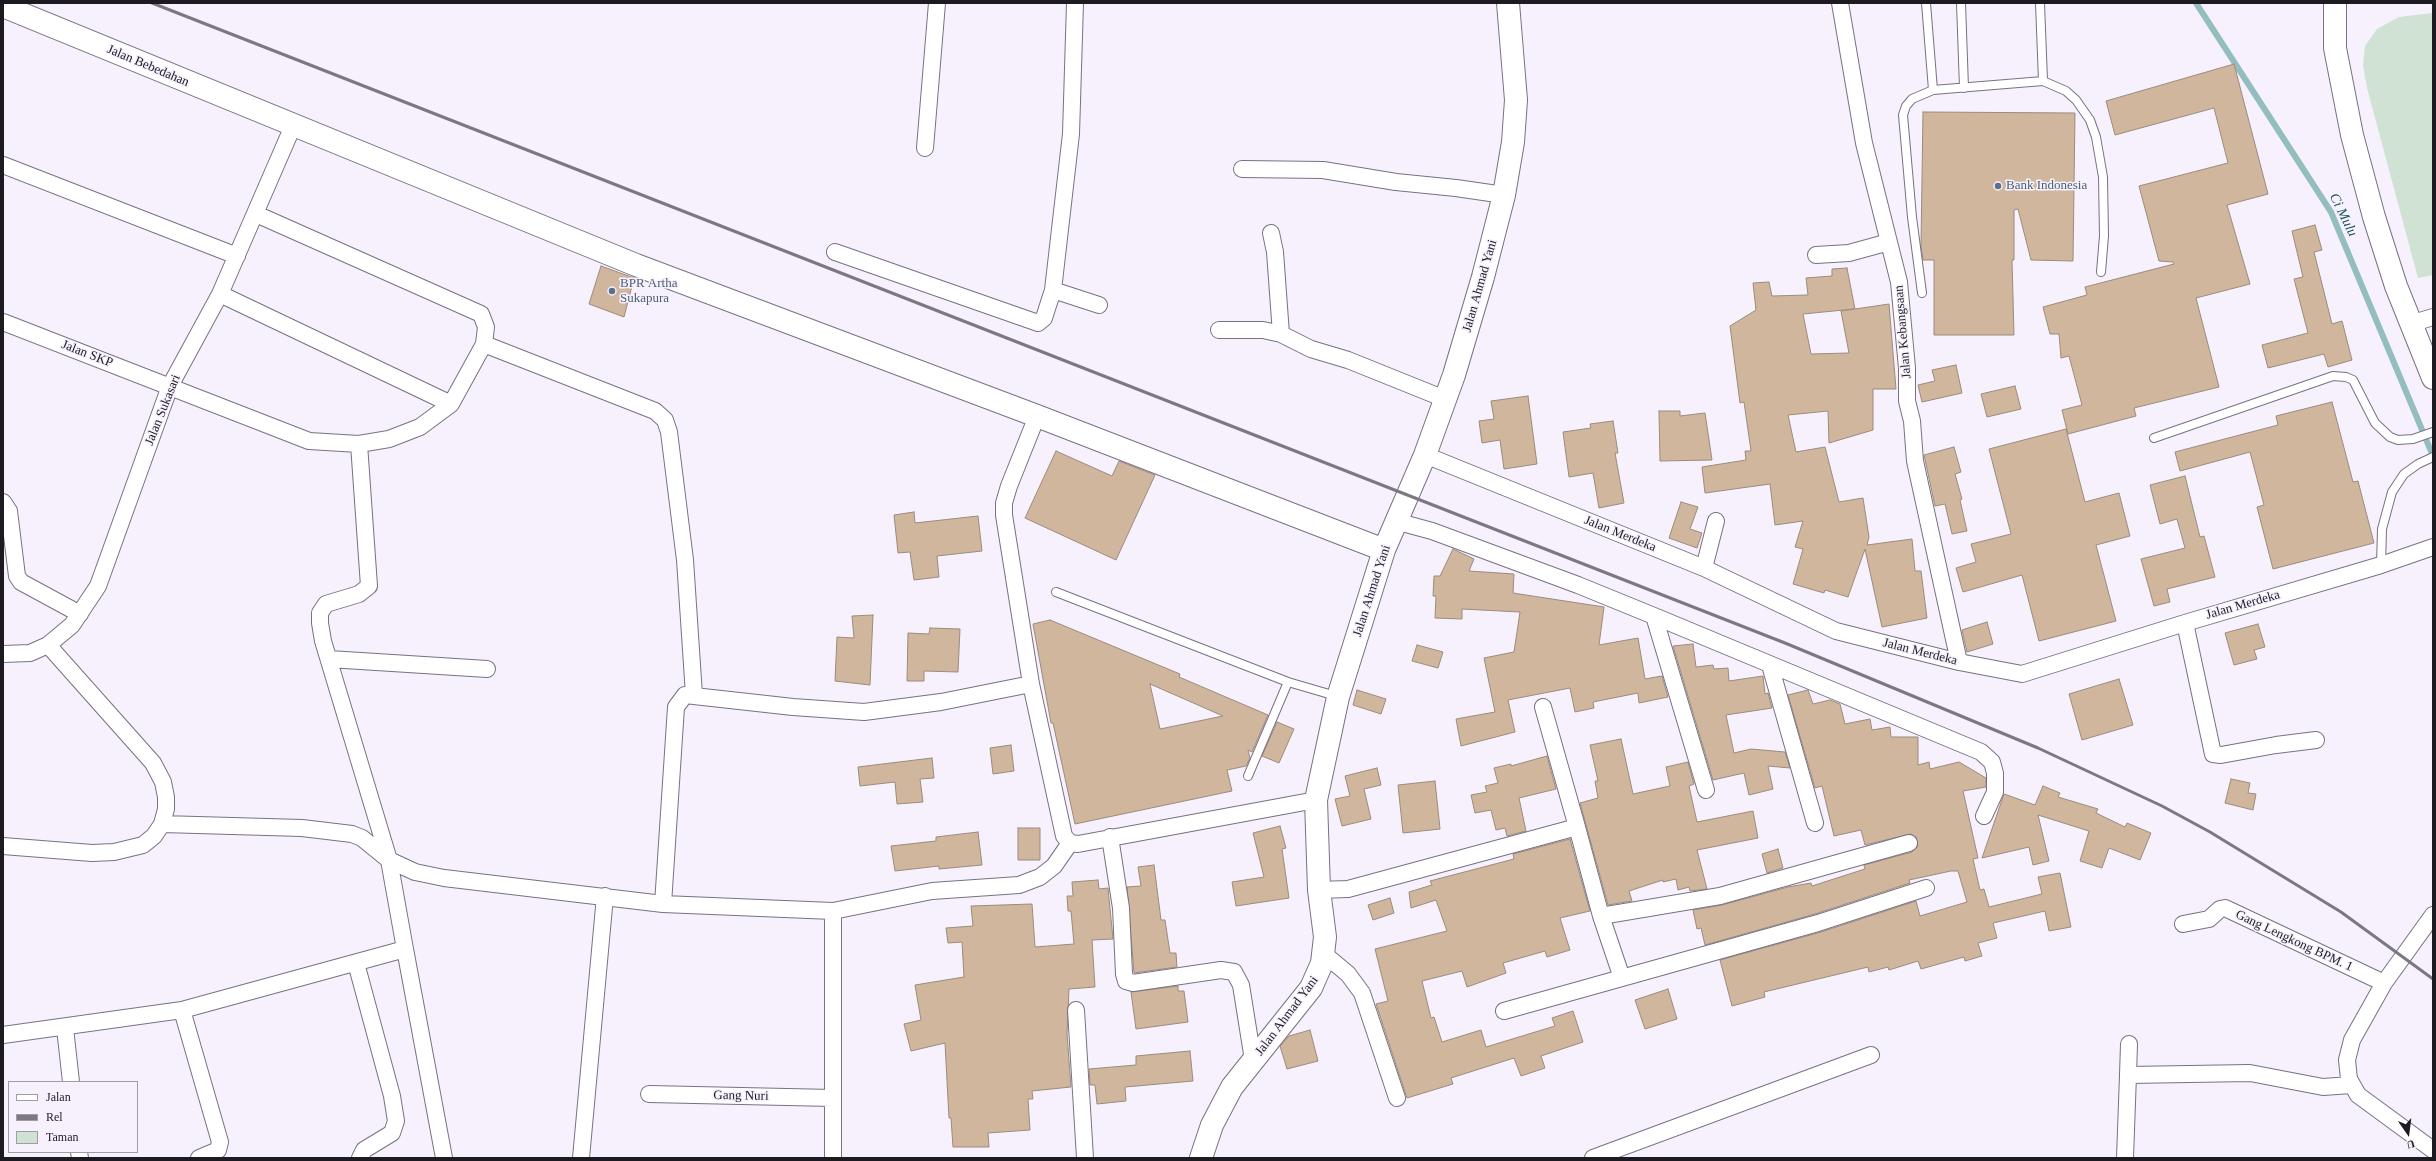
<!DOCTYPE html>
<style>
body{margin:0}
#map{position:relative;width:2436px;height:1161px;overflow:hidden;background:#f6f1fd;font-family:"Times New Roman",serif}
canvas{display:block}
.frame{position:absolute;inset:0;border:4px solid #1e1a21;pointer-events:none}
.legend{position:absolute;left:8px;top:1081px;width:130px;height:72px;box-sizing:border-box;background:#f6f1fd;border:1px solid #a09ba5;margin:0;padding:5px 7px;list-style:none;font-size:12px;color:#1e1a21}
.legend li{display:flex;align-items:center;gap:8px;height:20px}
.legend b{width:20px;border:1px solid #a09ba5}
.north{position:absolute;left:2388px;top:1113px;width:40px;height:40px;-webkit-text-stroke:3px #f6f1fd;paint-order:stroke;rotate:166deg;font-size:11px;font-weight:700;line-height:16px;text-align:center;color:#1e1a21}
.north::after{content:'';display:block;margin:auto;width:14px;height:18px;background:#1e1a21;clip-path:polygon(50% 0,100% 100%,50% 72%,0 100%)}
</style>
<div id="map">
<canvas width="2436" height="1161"></canvas>
<div class="frame"></div>
<ul class="legend">
<li><b style="height:5px;background:#fff"></b>Jalan</li>
<li><b style="height:5px;background:#7c7780"></b>Rel</li>
<li><b style="height:11px;background:#cfe2d4"></b>Taman</li>
</ul>
<div class="north">U</div>
</div>
<script>
const c = document.querySelector('canvas').getContext('2d');
c.lineJoin = 'round';
function fill(path, color) {
  c.fillStyle = color;
  c.fill(path, 'evenodd');
}
function toPath(rows) {
  const path = new Path2D();
  for (const r of rows) {
    path.moveTo(r[0], r[1]);
    for (let i = 2; i < r.length; i += 2) path.lineTo(r[i], r[i + 1]);
  }
  return path;
}
function strokePath(path, color, width, dash) {
  c.strokeStyle = color;
  c.lineWidth = width;
  c.lineCap = dash ? 'butt' : 'round';
  c.setLineDash(dash || []);
  c.stroke(path);
}
function label(font, color, halo, rows, align = 'center') {
  c.font = font + ' "Times New Roman",serif';
  c.lineWidth = 3;
  c.setLineDash([]);
  c.textBaseline = 'middle';
  c.strokeStyle = halo;
  c.fillStyle = color;
  for (const [text, x, y, turn = 0] of rows) {
    c.save();
    c.translate(x, y);
    c.rotate((+turn || 0) * Math.PI / 180);
    c.textAlign = isNaN(turn) ? turn : align;
    if (halo) c.strokeText(text, 0, 0);
    c.fillText(text, 0, 0);
    c.restore();
  }
}
fill(toPath([
 [2433,13,2433,275,2418,278,2367,88,2363,65,2365,46,2377,29,2399,17]
]), '#cfe2d4');
strokePath(toPath([
 [2196,3,2331,212,2433,456]
]), '#94bdbf', 6);
const building = toPath([
 [2234,64,2268,194,2227,205,2250,284,2196,298,2219,387,2134,408,2136,416,2068,434,2062,410,2082,405,2069,356,2061,358,2059,334,2050,334,2043,307,2087,295,2085,287,2174,264,2173,262,2159,261,2139,186,2228,163,2214,108,2115,135,2106,101,2234,64],
 [1923,112,2075,113,2073,261,2031,260,2018,209,2014,210,2014,260,2012,260,2014,335,1934,335,1934,260,1923,260,1921,246,1923,112],
 [2315,225,2322,250,2314,252,2332,324,2342,321,2352,360,2328,367,2324,354,2268,368,2262,345,2308,333,2294,279,2303,277,2292,231,2315,225],
 [601,266,634,278,624,317,589,304,601,266],
 [1847,268,1855,309,1889,304,1896,389,1873,389,1873,430,1829,443,1828,411,1788,415,1796,452,1825,447,1839,502,1863,498,1869,537,1867,545,1912,539,1915,571,1921,571,1927,618,1882,627,1865,549,1848,597,1825,590,1824,593,1793,584,1803,549,1795,547,1803,521,1775,525,1770,484,1705,493,1702,467,1746,460,1745,451,1751,451,1744,402,1740,403,1730,326,1756,310,1753,283,1769,282,1772,296,1808,295,1806,278,1832,276,1832,269,1847,268],
 [1854,309,1841,311,1849,353,1811,354,1803,314,1854,309],
 [1956,365,1962,393,1922,402,1918,385,1935,381,1932,370,1956,365],
 [2015,386,2021,409,1987,417,1981,394,2015,386],
 [1528,396,1537,464,1504,469,1500,440,1482,443,1479,421,1494,419,1491,401,1528,396],
 [2332,402,2353,482,2358,481,2374,543,2273,569,2257,507,2264,505,2250,452,2180,471,2175,452,2278,425,2276,416,2332,402],
 [1659,411,1680,411,1680,416,1705,413,1712,460,1660,461,1659,411],
 [1613,421,1618,453,1615,453,1624,503,1599,508,1593,473,1569,477,1563,432,1591,428,1590,424,1613,421],
 [2066,429,2085,502,2119,493,2130,536,2096,545,2116,621,2039,641,2022,575,1963,592,1956,568,1976,562,1971,544,2011,534,1989,449,2066,429],
 [1954,447,1961,472,1955,474,1962,499,1960,500,1967,531,1952,534,1945,504,1935,506,1924,455,1954,447],
 [1056,451,1112,476,1119,461,1155,475,1116,560,1025,518,1056,451],
 [2185,476,2200,537,2204,536,2215,577,2167,589,2170,602,2154,606,2141,559,2185,548,2177,519,2160,524,2150,485,2185,476],
 [1681,502,1698,507,1690,529,1702,533,1697,548,1669,538,1681,502],
 [914,512,915,523,978,516,982,551,937,556,939,577,914,580,910,552,898,553,894,515,914,512],
 [1453,549,1474,559,1469,571,1514,574,1513,593,1604,607,1599,645,1638,638,1645,679,1662,676,1668,697,1639,703,1638,693,1593,702,1594,708,1575,712,1570,688,1508,700,1515,732,1461,746,1456,719,1495,712,1484,658,1514,652,1520,612,1462,609,1462,619,1435,618,1436,596,1433,596,1434,576,1440,576,1453,549],
 [873,615,870,685,835,681,837,637,854,638,852,616,873,615],
 [1050,620,1180,674,1179,677,1268,715,1252,752,1248,750,1250,758,1246,766,1227,770,1232,791,1075,824,1053,723,1051,723,1033,624,1050,620],
 [1150,684,1223,716,1160,729,1150,684],
 [1987,622,1993,644,1967,652,1962,630,1987,622],
 [2258,624,2265,647,2254,650,2257,659,2234,665,2225,633,2258,624],
 [930,628,960,629,958,672,924,671,924,681,907,681,908,633,929,634,930,628],
 [1693,644,1696,667,1713,665,1714,669,1728,668,1729,681,1763,676,1765,694,1768,693,1772,708,1726,715,1734,753,1751,749,1785,752,1790,768,1768,766,1773,789,1749,795,1744,773,1713,780,1673,646,1693,644],
 [1417,645,1443,652,1438,668,1412,661,1417,645],
 [2119,679,2133,725,2082,740,2069,694,2119,679],
 [1357,690,1386,699,1381,714,1353,705,1357,690],
 [1808,690,1813,704,1830,700,1840,704,1845,724,1870,719,1872,730,1890,727,1891,737,1918,737,1918,765,1929,762,1930,769,1959,762,1986,778,1986,787,1963,791,1978,858,1973,859,1980,890,1984,889,1989,907,2042,894,2038,877,2060,873,2071,927,2049,931,2045,911,1993,923,1997,938,1978,943,1982,956,1965,961,1964,957,1921,969,1918,961,1889,970,1888,967,1869,972,1868,967,1764,992,1765,997,1732,1006,1720,960,1821,932,1916,901,1920,916,1967,902,1958,871,1951,871,1909,880,1910,883,1815,914,1705,945,1701,928,1697,929,1693,910,1722,905,1788,887,1811,883,1812,886,1865,869,1864,865,1912,852,1918,846,1916,837,1911,834,1865,845,1861,830,1834,836,1822,786,1815,788,1788,695,1808,690],
 [1277,722,1294,729,1279,763,1262,756,1277,722],
 [1621,739,1633,794,1670,786,1666,767,1688,762,1694,784,1689,786,1697,822,1753,811,1758,838,1697,850,1707,889,1690,891,1689,887,1678,890,1676,879,1663,882,1663,880,1629,891,1632,901,1608,905,1580,803,1598,798,1595,781,1598,781,1590,745,1621,739],
 [1011,745,1014,771,993,774,990,748,1011,745],
 [1547,756,1556,789,1519,798,1526,831,1507,836,1505,828,1496,830,1491,810,1475,813,1471,795,1487,792,1485,786,1498,783,1494,768,1511,764,1511,766,1547,756],
 [932,758,934,778,920,779,923,802,897,804,895,782,860,786,858,767,932,758],
 [1377,768,1381,785,1364,789,1371,819,1342,826,1335,799,1350,796,1345,776,1377,768],
 [2231,779,2250,783,2248,793,2256,794,2253,810,2225,803,2231,779],
 [1435,781,1440,829,1403,833,1398,785,1435,781],
 [2043,786,2060,793,2058,797,2098,809,2096,813,2125,827,2127,823,2151,833,2140,860,2109,848,2102,868,2080,861,2089,831,2038,815,2049,861,2033,865,2029,847,1982,858,2004,794,2035,805,2043,786],
 [1280,826,1286,848,1282,849,1289,898,1236,906,1232,882,1264,877,1253,833,1280,826],
 [1018,828,1040,828,1040,860,1018,860,1018,828],
 [978,832,982,865,939,869,939,866,895,871,891,846,936,841,936,837,978,832],
 [1570,839,1590,911,1560,918,1570,950,1547,957,1545,951,1503,963,1506,973,1467,987,1462,971,1422,981,1431,1018,1434,1017,1442,1042,1481,1030,1486,1047,1555,1026,1552,1018,1573,1011,1583,1042,1541,1056,1545,1068,1521,1076,1514,1058,1451,1078,1453,1084,1407,1098,1376,1004,1388,1001,1375,949,1447,931,1436,900,1411,908,1409,892,1432,885,1430,881,1514,859,1513,854,1570,839],
 [1778,849,1783,868,1767,873,1762,854,1778,849],
 [1154,865,1161,920,1165,920,1170,953,1176,953,1177,967,1134,973,1127,887,1141,886,1138,867,1154,865],
 [1098,880,1099,889,1108,888,1113,939,1092,940,1095,987,1069,989,1067,1034,1071,1087,1032,1091,1033,1099,1028,1099,1030,1130,988,1133,989,1147,953,1147,951,1118,949,1118,945,1043,911,1051,904,1024,921,1020,915,985,964,977,962,942,948,943,946,928,973,926,971,906,1032,904,1035,947,1074,944,1071,911,1068,911,1067,896,1073,896,1072,882,1098,880],
 [1390,898,1394,913,1373,920,1368,905,1390,898],
 [1178,986,1178,991,1184,991,1188,1022,1136,1029,1131,992,1178,986],
 [1668,989,1677,1019,1645,1029,1635,1000,1668,989],
 [1310,1030,1318,1061,1287,1069,1280,1046,1289,1036,1310,1030],
 [1190,1051,1193,1081,1125,1087,1126,1101,1097,1104,1095,1085,1090,1085,1089,1069,1136,1065,1136,1056,1190,1051]
]);
fill(building, '#cfb69d');
strokePath(building, '#9b8b7c', 1);
const lane = toPath([
 [1926,3,1933,90],
 [1961,3,1964,88],
 [2040,3,2043,81,2066,91,2076,100,2090,120,2096,137,2103,177,2104,236,2101,272],
 [1922,293,1912,217,1903,115,1906,106,1912,99,1933,90,2043,81],
 [2154,438,2333,376,2346,377,2353,380,2375,423,2390,437,2398,440,2413,439,2433,432],
 [2381,565,2382,529,2392,492,2404,474,2418,464,2433,457],
 [1056,592,1288,682,1336,696],
 [1248,776,1288,682]
]);
const street = toPath([
 [1075,3,1071,134,1053,290,1099,305],
 [1840,3,1864,143,1899,282,1907,368,1907,401,1912,421,1915,461,1959,662],
 [925,148,937,3],
 [3,165,237,256],
 [1242,169,1323,170,1396,182,1456,188,1504,195],
 [1271,233,1275,252,1281,334],
 [835,252,1038,323,1044,318,1053,290],
 [1816,255,1849,253,1889,242],
 [220,294,451,404],
 [3,322,309,441,359,444,389,439,420,427,451,404,484,344,486,327,481,314,256,214],
 [2410,324,2433,317],
 [1219,330,1263,330,1281,334,1311,349,1348,360,1445,399],
 [484,344,655,411,665,420,669,432,685,560,694,695],
 [1037,416,1009,486,1004,503,1004,515,1031,684,1064,836,1070,843],
 [1425,455,1704,568,1836,631,1959,662,2022,674,2185,623,2381,565,2433,547],
 [3,502,9,511,17,576,21,582,80,614],
 [1395,521,1432,531,1578,585,1654,616,1706,790],
 [1704,568,1716,521],
 [1654,616,1981,752,1992,762,1995,773,1995,792,1984,816],
 [2185,623,2213,754,2221,755,2276,745,2316,740],
 [48,645,153,763,163,782,166,797,166,809,162,824,302,828,352,834,362,838,389,860,415,872,444,878,663,904,833,911,932,891,1019,885,1040,877,1054,866,1070,843,1078,844,1316,800],
 [3,654,30,653,48,645,72,625,98,586,170,386,220,294,293,126],
 [329,659,487,669],
 [1770,665,1815,823],
 [1543,707,1577,827],
 [1110,837,1121,908,1124,974,1126,981,1133,983,1221,970,1234,972,1241,985,1253,1060],
 [3,846,92,853,114,852,143,845,154,836,162,824],
 [1319,890,1348,889,1577,827,1601,916,1622,978],
 [663,904,676,707,685,695,793,707,864,712,941,702,1031,684],
 [833,911,833,1158],
 [2433,915,2384,983,2352,1040,2347,1060,2349,1079,2358,1095,2433,1150],
 [1601,916,1720,896,1909,843],
 [2183,924,2209,919,2220,909,2225,908,2384,983],
 [405,949,444,1158],
 [1324,954,1348,974,1362,993,1397,1098],
 [356,963,392,1096,396,1121,392,1133,364,1150,360,1158],
 [182,1010,220,1142,218,1150,199,1158],
 [1076,1010,1085,1158],
 [1504,1011,1818,923,1926,888],
 [65,1028,71,1082],
 [3,1035,182,1010,405,949,389,860,323,641,320,623,320,613,326,604,359,594,369,586,359,444],
 [2128,1075,2129,1044],
 [649,1094,833,1098],
 [79,1152,80,1158],
 [581,1158,605,896],
 [1593,1158,1871,1055],
 [2125,1158,2128,1075,2250,1073,2323,1087,2351,1085]
]);
const secondary = toPath([
 [2335,3,2335,48,2352,135,2374,217,2396,286,2433,378],
 [3,6,636,265,1037,416,1384,550],
 [1201,1158,1212,1125,1232,1087,1311,988,1322,963,1325,937,1319,890,1316,800,1338,697,1384,550,1425,455,1454,375,1483,277,1504,195,1513,142,1516,100,1508,3]
]);
strokePath(lane, '#797183', 10);
strokePath(street, '#797183', 18);
strokePath(secondary, '#797183', 24);
strokePath(lane, '#fff', 8);
strokePath(street, '#fff', 16);
strokePath(secondary, '#fff', 22);
strokePath(toPath([
 [152,3,1785,643,2038,748,2162,806,2210,832,2341,912,2433,979]
]), '#7c7780', 3);
for (const [x, y, r, color] of [
 [1998,186,4,"#5c6f8a"],
 [612,291,4,"#5c6f8a"]
]) {
  const dot = new Path2D();
  dot.arc(x, y, r, 0, 2 * Math.PI);
  c.fillStyle = color;
  c.fill(dot);
  strokePath(dot, '#f6f1fd', 1.5);
}
label('13px', '#1e1a21', '#f6f1fd', [
 ["Jalan Bebedahan",148,66,23],
 ["Jalan Ahmad Yani",1480,286,-74],
 ["Jalan Kebangsaan",1903,332,-95],
 ["Jalan SKP",87,354,21],
 ["Jalan Sukasari",163,410,-68],
 ["Jalan Merdeka",1620,534,22],
 ["Jalan Ahmad Yani",1372,591,-72],
 ["Jalan Merdeka",2243,605,-16],
 ["Jalan Merdeka",1920,652,14],
 ["Gang Lengkong BPM. 1",2294,941,25],
 ["Jalan Ahmad Yani",1287,1016,-53],
 ["Gang Nuri",741,1096,1]
]);
label('13px', '#4e5e75', '#f6f1fd', [
 ["Bank Indonesia",2006,186],
 ["BPR Artha",620,284],
 ["Sukapura",620,299]
], 'left');
label('italic 14px', '#155254', '#f6f1fd', [
 ["Ci Mulu",2343,215,64]
]);
</script>
